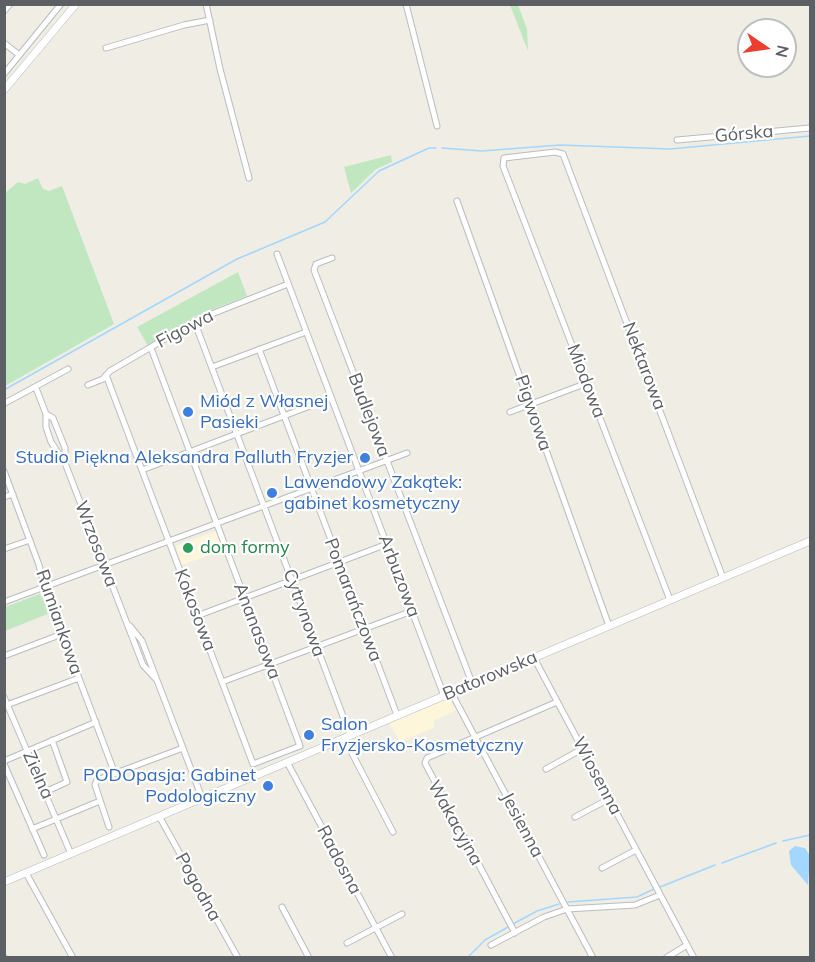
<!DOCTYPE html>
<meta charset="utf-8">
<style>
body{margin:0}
#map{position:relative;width:815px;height:962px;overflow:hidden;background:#efede4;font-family:Mulish,sans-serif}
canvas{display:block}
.frame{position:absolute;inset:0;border:6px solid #5c6065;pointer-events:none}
.north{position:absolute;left:737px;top:18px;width:60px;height:60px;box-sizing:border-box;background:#fff;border:2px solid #bebfc1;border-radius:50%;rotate:103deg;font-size:16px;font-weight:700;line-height:24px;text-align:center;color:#5c6065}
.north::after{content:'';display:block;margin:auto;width:21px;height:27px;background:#eb3e2f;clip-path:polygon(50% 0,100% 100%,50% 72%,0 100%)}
</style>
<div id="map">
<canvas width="815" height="962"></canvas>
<div class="frame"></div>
<div class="north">N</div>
</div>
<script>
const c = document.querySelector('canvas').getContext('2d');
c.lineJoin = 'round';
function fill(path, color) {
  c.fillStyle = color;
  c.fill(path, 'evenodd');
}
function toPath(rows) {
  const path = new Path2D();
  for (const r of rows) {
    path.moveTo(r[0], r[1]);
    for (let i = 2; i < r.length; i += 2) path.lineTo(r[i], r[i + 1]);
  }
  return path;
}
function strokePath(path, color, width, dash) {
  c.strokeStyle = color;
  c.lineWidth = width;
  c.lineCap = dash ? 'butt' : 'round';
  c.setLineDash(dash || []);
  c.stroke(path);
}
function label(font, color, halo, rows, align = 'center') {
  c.font = font + ' Mulish,sans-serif';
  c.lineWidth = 4.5;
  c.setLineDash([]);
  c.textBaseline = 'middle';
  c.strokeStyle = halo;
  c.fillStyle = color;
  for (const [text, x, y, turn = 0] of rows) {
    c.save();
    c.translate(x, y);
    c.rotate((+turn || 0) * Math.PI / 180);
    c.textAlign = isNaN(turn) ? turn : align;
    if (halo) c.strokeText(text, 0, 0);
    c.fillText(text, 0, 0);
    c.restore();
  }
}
fill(toPath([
 [213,532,216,532,223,550,182,565,176,546],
 [449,697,456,710,433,721,435,727,400,742,389,723]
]), '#fef6da');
fill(toPath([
 [510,5,518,5,527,29,528,51],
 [391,155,392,162,376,169,351,193,344,167],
 [38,178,43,189,49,191,62,186,114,324,5,386,5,193,18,182,25,184],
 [238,272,247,296,193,317,188,322,148,346,137,327],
 [40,594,50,613,5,631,5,607]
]), '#c1e7c1');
fill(toPath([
 [795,846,805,848,810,856,808,885,791,865,789,851]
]), '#a4d7ff');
strokePath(toPath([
 [442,148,482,151,560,145,670,149,810,136],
 [4,390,237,259,325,222,379,171,429,148,436,148],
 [783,841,810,835],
 [722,863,776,843],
 [660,887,715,865],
 [568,902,637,897,654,889],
 [513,924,537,911,559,904],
 [467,958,485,940,508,927]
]), '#a4d7ff', 1.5);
const street = toPath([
 [206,4,220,69,249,178],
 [406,4,437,126],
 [4,11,10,4],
 [4,43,18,54],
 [106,48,184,25,210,20],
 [4,74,61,4],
 [677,140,810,128],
 [457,201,609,626],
 [277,254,444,696],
 [332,258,316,264,314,270,472,683],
 [195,323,350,735],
 [259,349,397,715],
 [212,367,306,332],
 [106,375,253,764,300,746,151,348],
 [88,385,103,379,110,371,199,319,288,284],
 [36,388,46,414,46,427,51,442,65,463],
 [5,403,68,369],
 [510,412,587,383],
 [46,414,53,418,65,448,65,463,143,665,156,679],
 [142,470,331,398],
 [4,471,39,565,45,588,115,774],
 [4,497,13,494],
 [4,549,30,540],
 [670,600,503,166,504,158,555,152,563,154,723,578],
 [4,602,407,453],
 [197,616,387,544],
 [130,626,142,641,202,798],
 [4,656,62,634],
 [534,658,694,958],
 [222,682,412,611],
 [451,692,593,958],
 [4,697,71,854],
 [4,706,79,678],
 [344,738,393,832],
 [4,761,96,722],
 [287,762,392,958],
 [4,764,44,855],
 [546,769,582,749],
 [45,792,67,782,52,740],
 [159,816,238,958],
 [575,817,609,799],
 [109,827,95,785,97,780,183,748],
 [32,829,100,801],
 [602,868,636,850],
 [26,873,73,958],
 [282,907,309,958],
 [515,933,425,763,427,758,557,702],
 [347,943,402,914],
 [491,945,544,917,567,909,635,905,660,895],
 [4,957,5,958],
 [666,958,687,945]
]);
const secondary = toPath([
 [4,90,76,4],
 [4,882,810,541]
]);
strokePath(street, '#b9bcc1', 7);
strokePath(secondary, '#b8bbc1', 8);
strokePath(street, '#fff', 5);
strokePath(secondary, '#fff', 7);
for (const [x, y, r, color] of [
 [188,412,6,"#3f7fe0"],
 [365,458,6,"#3f7fe0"],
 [272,493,6,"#3f7fe0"],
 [188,548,6,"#2e9e5b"],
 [309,735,6,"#3f7fe0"],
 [268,786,6,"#3f7fe0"]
]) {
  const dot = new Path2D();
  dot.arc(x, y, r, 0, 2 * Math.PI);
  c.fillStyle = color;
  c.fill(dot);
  strokePath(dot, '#fff', 2);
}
label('18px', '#5c6065', '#fff', [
 ["Górska",744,134,-5],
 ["Figowa",185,329,-28],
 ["Nektarowa",644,366,69],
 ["Miodowa",586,381,69],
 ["Pigwowa",533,413,71],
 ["Budlejowa",369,415,69],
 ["Wrzosowa",96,544,69],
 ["Arbuzowa",399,576,69],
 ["Pomarańczowa",353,600,69],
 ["Kokosowa",195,610,69],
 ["Cytrynowa",304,613,70],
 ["Rumiankowa",59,622,71],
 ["Ananasowa",257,631,69],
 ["Batorowska",490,676,-23],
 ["Zielna",38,775,66],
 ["Wiosenna",597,776,62],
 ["Wakacyjna",455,823,61],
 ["Jesienna",522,825,62],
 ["Radosna",339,860,62],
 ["Pogodna",198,887,61]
]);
label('18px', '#366cbe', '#fff', [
 ["Miód z Własnej",200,402],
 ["Pasieki",200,423],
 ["Studio Piękna Aleksandra Palluth Fryzjer",353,458,"right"],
 ["Lawendowy Zakątek:",284,483],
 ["gabinet kosmetyczny",284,504],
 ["Salon",321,725],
 ["Fryzjersko-Kosmetyczny",321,746],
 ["PODOpasja: Gabinet",256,776,"right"],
 ["Podologiczny",256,797,"right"]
], 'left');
label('18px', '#27864d', '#fff', [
 ["dom formy",200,548]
], 'left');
</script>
